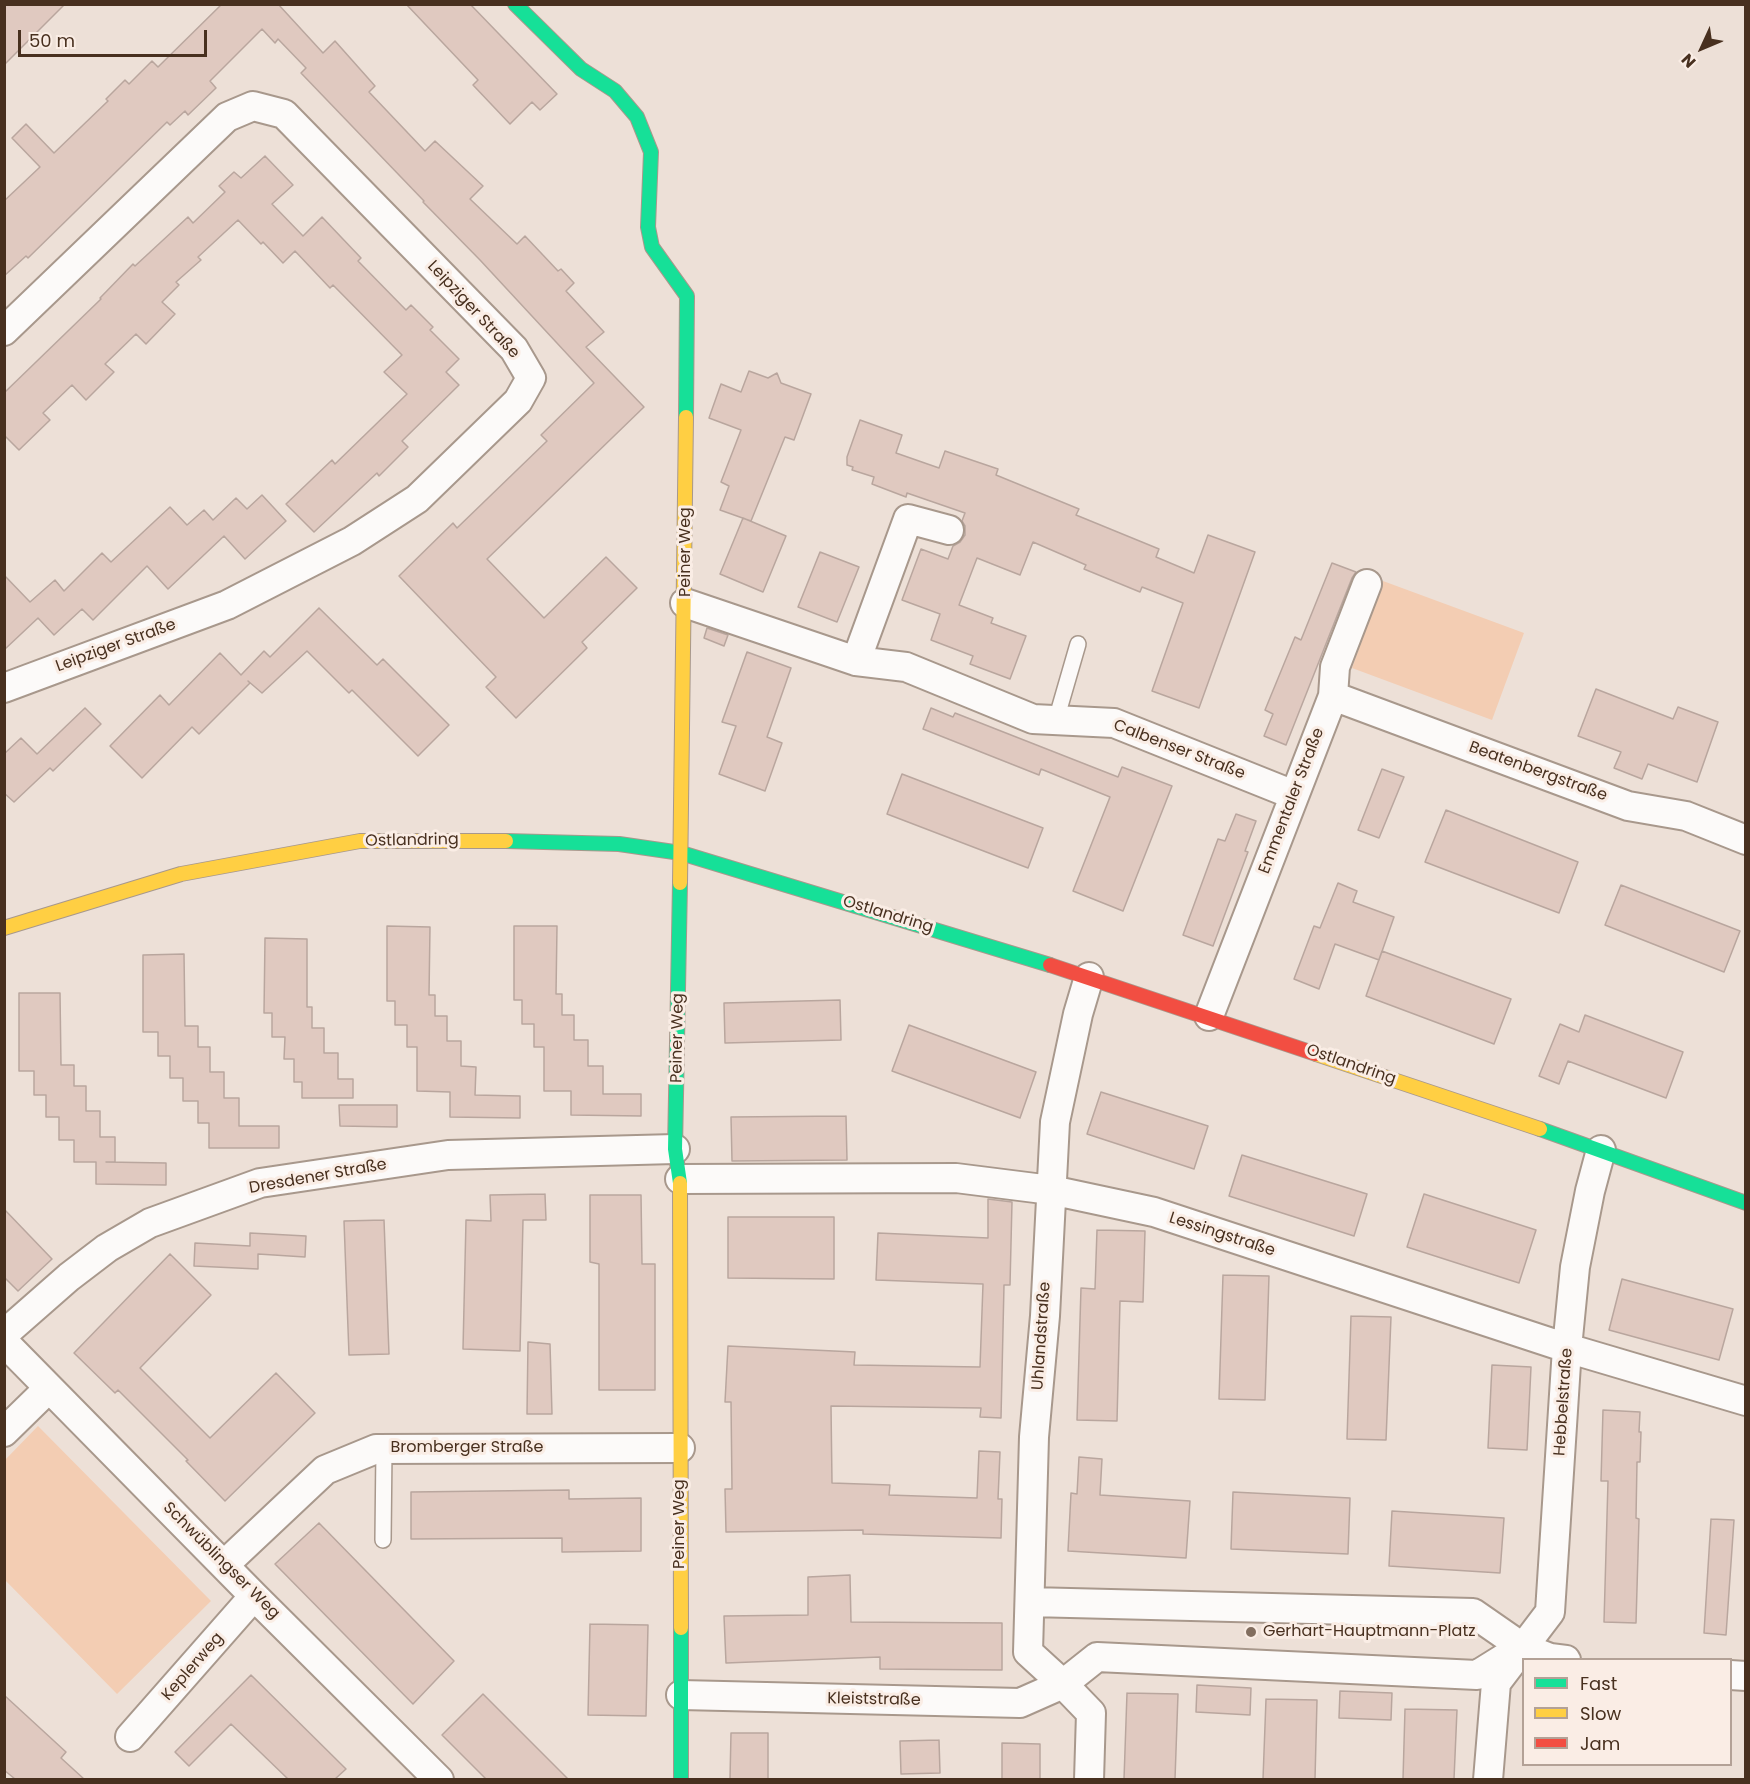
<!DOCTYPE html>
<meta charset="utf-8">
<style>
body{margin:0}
#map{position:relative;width:1750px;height:1784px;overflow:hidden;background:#ede0d7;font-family:Poppins,sans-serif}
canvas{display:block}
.frame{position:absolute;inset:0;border:6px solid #48301f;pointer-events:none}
.legend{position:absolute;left:1522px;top:1658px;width:210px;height:108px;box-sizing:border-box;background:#faede5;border:2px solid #b3a196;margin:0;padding:8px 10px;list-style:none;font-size:18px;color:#48301f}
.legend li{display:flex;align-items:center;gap:12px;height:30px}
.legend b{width:30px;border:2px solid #b3a196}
.north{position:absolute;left:1672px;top:18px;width:60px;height:60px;-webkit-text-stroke:4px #faede5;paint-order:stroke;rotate:226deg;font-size:16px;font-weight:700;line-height:24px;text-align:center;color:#48301f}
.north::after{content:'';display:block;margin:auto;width:21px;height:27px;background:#48301f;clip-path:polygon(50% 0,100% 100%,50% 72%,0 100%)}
.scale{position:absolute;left:18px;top:30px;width:189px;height:27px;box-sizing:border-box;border:3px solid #48301f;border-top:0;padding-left:8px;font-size:18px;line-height:21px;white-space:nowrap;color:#48301f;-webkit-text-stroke:4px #faede5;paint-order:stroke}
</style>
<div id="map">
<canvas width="1750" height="1784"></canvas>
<div class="frame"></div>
<ul class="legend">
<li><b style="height:8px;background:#16e098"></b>Fast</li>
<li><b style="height:8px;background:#ffcf43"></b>Slow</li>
<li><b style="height:8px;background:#f24e42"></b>Jam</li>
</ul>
<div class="north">N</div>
<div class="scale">50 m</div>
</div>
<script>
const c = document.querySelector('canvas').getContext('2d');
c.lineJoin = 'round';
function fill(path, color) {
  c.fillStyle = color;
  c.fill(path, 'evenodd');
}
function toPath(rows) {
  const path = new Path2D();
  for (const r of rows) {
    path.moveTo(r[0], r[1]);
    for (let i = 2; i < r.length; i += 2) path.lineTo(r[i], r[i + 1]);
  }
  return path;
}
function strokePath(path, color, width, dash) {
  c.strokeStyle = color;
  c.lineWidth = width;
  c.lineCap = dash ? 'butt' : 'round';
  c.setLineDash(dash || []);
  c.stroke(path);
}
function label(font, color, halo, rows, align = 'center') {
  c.font = font + ' Poppins,sans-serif';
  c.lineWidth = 6;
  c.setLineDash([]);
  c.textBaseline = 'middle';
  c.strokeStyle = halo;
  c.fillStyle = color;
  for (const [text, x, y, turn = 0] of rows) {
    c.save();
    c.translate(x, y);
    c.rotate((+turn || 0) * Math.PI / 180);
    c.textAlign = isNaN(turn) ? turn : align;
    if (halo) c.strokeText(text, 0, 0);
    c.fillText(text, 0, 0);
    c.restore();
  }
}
fill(toPath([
 [1383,581,1524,633,1492,720,1352,668],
 [38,1426,211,1601,117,1694,5,1580,5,1460]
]), '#f3cdb3');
const building = toPath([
 [4,4,65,4,4,65,4,4],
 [222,4,278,4,323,53,335,41,375,86,369,92,425,151,435,141,483,186,470,199,517,244,525,236,558,271,561,269,574,283,566,291,604,332,586,347,644,407,487,559,544,618,606,557,637,588,582,642,587,648,516,718,486,687,496,677,399,576,453,523,457,528,547,441,541,435,594,383,480,260,423,202,424,201,301,73,306,68,278,39,275,43,262,29,210,81,216,88,188,115,185,111,170,125,167,122,28,258,26,256,4,276,4,201,40,167,12,138,26,124,54,153,108,101,106,99,125,80,129,84,152,61,158,67,222,4],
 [406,4,470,4,557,94,540,110,532,102,510,124,473,85,478,80,406,4],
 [265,156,293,185,272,204,303,236,322,217,361,258,358,261,406,310,411,305,433,327,430,330,459,359,446,372,459,385,402,441,408,447,379,476,377,473,314,532,286,504,332,460,335,464,407,394,384,372,402,355,333,285,330,288,295,251,283,263,263,242,261,244,238,220,198,257,201,260,176,282,179,285,162,302,175,314,146,344,136,334,105,364,114,372,86,400,72,385,43,413,50,420,19,450,4,435,4,393,101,299,100,298,133,264,135,266,188,217,193,223,225,192,219,186,234,172,241,178,265,156],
 [749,371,768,378,777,373,781,383,811,394,794,440,785,437,751,521,720,510,729,486,721,482,741,430,709,418,721,384,741,392,749,371],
 [860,420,902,435,896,453,939,468,945,451,998,469,996,475,1079,509,1076,515,1159,549,1156,557,1194,573,1208,535,1255,552,1199,708,1152,691,1183,603,1142,587,1140,592,1084,569,1086,565,1033,542,1020,575,977,558,959,605,993,618,991,623,1026,636,1010,679,970,664,973,656,931,640,940,614,902,600,921,549,948,559,953,546,960,542,965,535,965,526,962,521,965,513,907,493,906,497,872,484,874,477,852,470,853,467,847,465,847,457,860,420],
 [262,495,286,521,245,559,224,536,168,589,147,566,93,620,82,609,54,635,38,618,4,650,4,575,30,602,55,580,64,591,102,553,111,562,170,507,187,525,204,510,213,520,236,498,247,509,262,495],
 [743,518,786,536,763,592,720,574,743,518],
 [820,552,859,567,837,622,798,607,820,552],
 [1332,563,1356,572,1352,578,1286,745,1264,736,1273,714,1265,710,1295,637,1301,640,1332,563],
 [319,608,377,665,383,659,449,725,418,756,352,690,349,693,307,651,262,693,248,681,250,683,199,734,192,727,142,778,110,746,160,695,169,705,220,653,241,675,264,651,270,657,319,608],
 [707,628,728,635,724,646,704,638,707,628],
 [747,652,791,668,767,737,782,743,765,791,719,774,736,726,722,722,747,652],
 [1596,689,1673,719,1678,707,1718,722,1697,782,1648,764,1642,779,1614,768,1621,752,1578,736,1596,689],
 [85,708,101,724,53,771,50,768,14,802,4,793,4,754,21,738,37,754,85,708],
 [931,708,953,717,955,713,1118,777,1122,767,1172,786,1123,911,1073,891,1110,797,1041,769,1039,775,923,729,931,708],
 [1382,769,1404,777,1379,838,1358,830,1382,769],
 [902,774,1043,828,1028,868,887,814,902,774],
 [1446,810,1578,862,1559,913,1425,862,1446,810],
 [1236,814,1256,821,1245,851,1248,852,1213,946,1183,935,1218,839,1225,841,1236,814],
 [1338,883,1357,891,1353,902,1394,917,1379,960,1335,944,1319,989,1294,979,1314,926,1320,928,1338,883],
 [1621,885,1740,931,1724,972,1605,925,1621,885],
 [387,926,430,927,429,995,435,995,435,1016,447,1016,447,1041,461,1041,461,1066,476,1067,475,1095,520,1096,520,1118,450,1117,450,1092,417,1091,417,1047,407,1047,407,1025,395,1025,395,1001,387,1001,387,926],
 [514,926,557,926,556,994,562,994,562,1015,574,1015,574,1040,588,1040,588,1066,603,1066,603,1094,641,1094,641,1116,571,1115,571,1091,544,1091,544,1047,534,1047,534,1024,522,1024,522,1000,514,1000,514,926],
 [265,938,307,939,307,1007,312,1007,312,1028,324,1028,324,1053,338,1053,338,1079,353,1079,353,1098,302,1098,302,1082,294,1082,294,1059,284,1059,285,1037,272,1037,272,1013,264,1013,265,938],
 [1382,951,1511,999,1494,1044,1366,996,1382,951],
 [184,954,185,1026,198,1026,198,1047,210,1047,210,1072,224,1072,224,1098,239,1098,239,1126,279,1126,279,1148,209,1148,209,1123,198,1123,198,1101,183,1101,183,1078,170,1078,170,1056,158,1056,158,1032,143,1032,143,955,184,954],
 [19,993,60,993,61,1065,74,1065,74,1086,86,1086,86,1111,100,1111,100,1137,115,1137,115,1162,106,1162,166,1163,166,1185,96,1184,96,1162,74,1162,74,1140,59,1140,59,1117,46,1117,46,1095,34,1095,34,1071,19,1071,19,993],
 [840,1000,841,1040,725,1043,724,1003,840,1000],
 [1585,1015,1683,1052,1666,1098,1568,1061,1559,1084,1539,1076,1560,1024,1579,1032,1585,1015],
 [909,1025,1036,1072,1020,1118,892,1071,909,1025],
 [1101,1092,1208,1126,1194,1169,1087,1134,1101,1092],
 [339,1105,397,1105,397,1127,340,1126,339,1105],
 [846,1116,847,1160,732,1161,731,1117,846,1116],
 [1242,1155,1367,1194,1354,1236,1229,1196,1242,1155],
 [545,1194,546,1220,523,1220,520,1351,463,1349,466,1220,491,1221,490,1195,545,1194],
 [1424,1194,1536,1230,1519,1283,1407,1247,1424,1194],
 [590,1195,641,1195,642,1264,655,1264,655,1390,599,1390,599,1264,590,1262,590,1195],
 [988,1199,1012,1202,1010,1285,1004,1285,1001,1418,980,1417,981,1408,831,1406,832,1483,890,1485,889,1495,977,1498,979,1451,1000,1452,998,1499,1002,1499,1001,1538,863,1534,863,1530,726,1532,725,1489,732,1489,731,1402,725,1402,728,1346,855,1352,854,1365,980,1367,983,1284,876,1280,878,1233,988,1238,988,1199],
 [4,1209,52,1259,18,1291,4,1277,4,1209],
 [728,1217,834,1217,834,1279,728,1278,728,1217],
 [384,1220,389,1354,349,1355,344,1221,384,1220],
 [1097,1230,1145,1231,1143,1302,1120,1301,1117,1421,1077,1420,1081,1288,1095,1289,1097,1230],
 [250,1233,306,1236,305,1257,258,1254,258,1269,194,1266,195,1243,250,1246,250,1233],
 [170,1254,211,1295,140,1368,210,1438,276,1373,315,1413,225,1501,186,1461,188,1460,118,1390,115,1393,74,1353,170,1254],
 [1223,1275,1269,1276,1265,1400,1219,1399,1223,1275],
 [1622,1279,1733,1309,1719,1360,1609,1330,1622,1279],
 [1351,1316,1391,1317,1386,1440,1347,1439,1351,1316],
 [528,1342,550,1344,552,1414,527,1414,528,1342],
 [1492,1365,1531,1367,1527,1450,1488,1448,1492,1365],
 [1603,1410,1640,1412,1639,1432,1641,1432,1640,1462,1637,1462,1636,1518,1639,1519,1636,1623,1604,1622,1608,1481,1601,1481,1603,1410],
 [1079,1457,1102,1459,1100,1495,1190,1501,1186,1558,1068,1551,1071,1493,1077,1494,1079,1457],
 [569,1490,569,1499,641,1498,641,1551,562,1552,562,1538,411,1539,411,1492,569,1490],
 [1233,1492,1350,1498,1348,1554,1231,1549,1233,1492],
 [1392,1511,1504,1518,1500,1573,1389,1566,1392,1511],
 [1711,1519,1734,1520,1726,1635,1704,1633,1711,1519],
 [319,1523,454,1661,413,1704,275,1564,319,1523],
 [850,1575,851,1622,1002,1623,1002,1670,880,1669,880,1657,726,1663,724,1616,808,1615,808,1577,850,1575],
 [590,1624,648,1625,646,1716,588,1715,590,1624],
 [251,1675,346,1769,335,1779,288,1779,231,1724,189,1766,175,1752,251,1675],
 [1197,1685,1251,1688,1250,1715,1196,1712,1197,1685],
 [1340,1691,1392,1693,1391,1720,1339,1718,1340,1691],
 [1127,1693,1178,1694,1175,1779,1124,1779,1127,1693],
 [483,1694,568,1779,486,1779,442,1735,483,1694],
 [4,1695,66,1752,61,1758,84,1779,15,1779,4,1770,4,1695],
 [1266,1699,1317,1700,1315,1779,1263,1779,1266,1699],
 [1405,1709,1457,1710,1454,1779,1403,1779,1405,1709],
 [731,1733,768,1733,768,1779,730,1779,731,1733],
 [939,1740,940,1773,901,1774,900,1741,939,1740],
 [1002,1743,1040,1744,1040,1779,1002,1779,1002,1743]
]);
fill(building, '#e0c9c0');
strokePath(building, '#b9a69e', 1.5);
const lane = toPath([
 [1056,720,1078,644],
 [383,1540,384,1448]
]);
const street = toPath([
 [4,331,227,117,253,106,284,114,514,349,531,378,518,401,417,499,352,541,227,605,4,688],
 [685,603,856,661,906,667,1033,719,1114,723,1294,795],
 [856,661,908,519,949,530],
 [1333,696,1628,806,1686,816,1746,840],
 [1089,977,1078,1014,1055,1122,1045,1316,1034,1437,1028,1652,1063,1684,1091,1713,1089,1780],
 [1209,1016,1333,696,1335,667,1367,584],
 [680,1179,956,1178,1051,1190,1154,1212,1567,1348,1746,1401],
 [4,1334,69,1277,107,1248,150,1223,260,1183,448,1155,675,1149],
 [4,1342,254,1596,439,1780],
 [4,1432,49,1388],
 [224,1565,325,1470,376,1449,680,1448],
 [1030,1602,1473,1613,1522,1647,1550,1658,1566,1660],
 [1730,1675,1746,1676],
 [681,1695,1020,1703,1063,1684,1097,1657,1477,1675,1522,1647],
 [130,1737,254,1596],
 [1488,1780,1496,1683,1550,1612,1567,1348,1575,1267,1590,1191,1601,1150]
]);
const fast = toPath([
 [515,4,581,69,615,91,637,117,651,152,648,227,652,247,687,296,686,417],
 [506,841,619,844,681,853,1050,965],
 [680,883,675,1149,680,1183],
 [1540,1129,1746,1203],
 [681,1628,681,1780]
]);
const slow = toPath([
 [680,883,686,417],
 [4,928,181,874,360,841,506,841],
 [1316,1054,1540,1129],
 [680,1183,681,1628]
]);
const jam = toPath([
 [1050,965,1316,1054]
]);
strokePath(lane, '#a8988c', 18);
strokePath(street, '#a8988c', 32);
strokePath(fast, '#a8988c', 16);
strokePath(slow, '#a8988c', 16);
strokePath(jam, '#a8988c', 16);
strokePath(lane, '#fcfaf9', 15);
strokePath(street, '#fcfaf9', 28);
strokePath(fast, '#16e098', 14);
strokePath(slow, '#ffcf43', 14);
strokePath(jam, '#f24e42', 14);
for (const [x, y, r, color] of [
 [1251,1632,6,"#826e5f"]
]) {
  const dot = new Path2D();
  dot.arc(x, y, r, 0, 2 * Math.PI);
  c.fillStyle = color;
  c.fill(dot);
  strokePath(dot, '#faede5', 2);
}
label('16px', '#48301f', '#faede5', [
 ["Leipziger Straße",473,310,47],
 ["Peiner Weg",686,552,-90],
 ["Leipziger Straße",116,646,-20],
 ["Calbenser Straße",1179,750,21],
 ["Beatenbergstraße",1538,772,20],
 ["Emmentaler Straße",1292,801,-69],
 ["Ostlandring",412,841,-1],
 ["Ostlandring",888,915,17],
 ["Peiner Weg",678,1038,-89],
 ["Ostlandring",1351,1065,19],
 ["Dresdener Straße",318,1177,-10],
 ["Lessingstraße",1222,1235,18],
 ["Uhlandstraße",1042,1336,-86],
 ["Hebbelstraße",1564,1402,-86],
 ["Bromberger Straße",467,1448],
 ["Peiner Weg",680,1524,-90],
 ["Schwüblingser Weg",221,1561,45],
 ["Keplerweg",193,1667,-49],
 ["Kleiststraße",874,1700,1]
]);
label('16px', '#48301f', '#faede5', [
 ["Gerhart-Hauptmann-Platz",1263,1632]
], 'left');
</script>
